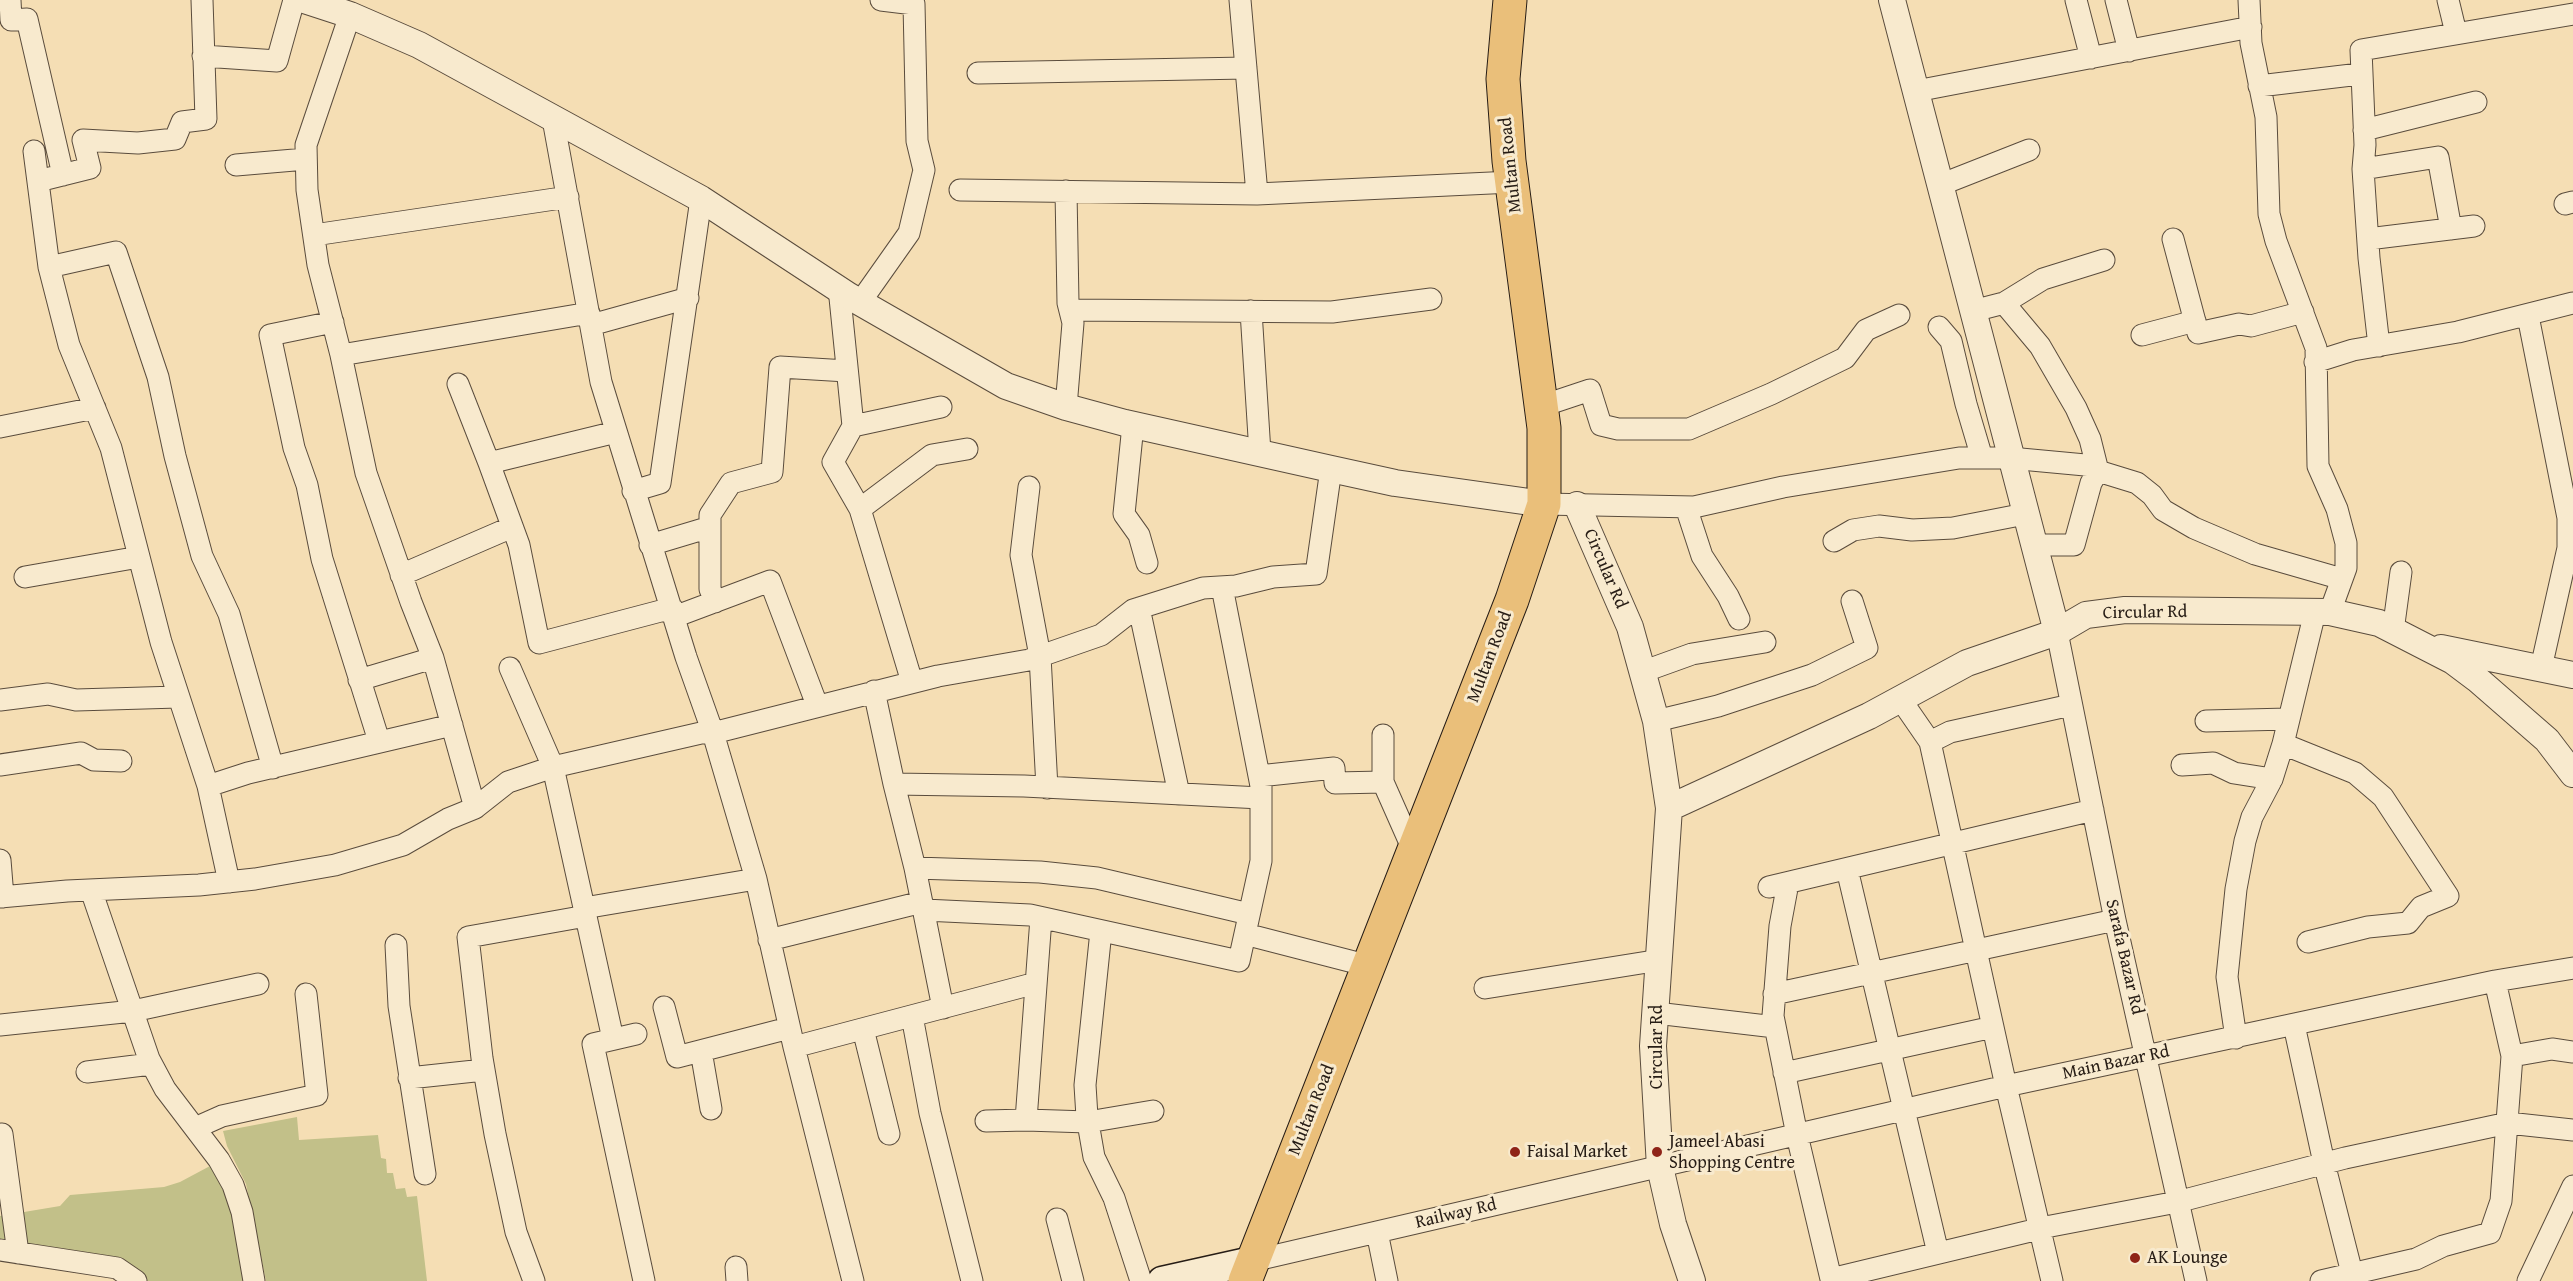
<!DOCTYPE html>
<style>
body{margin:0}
canvas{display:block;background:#f5deb4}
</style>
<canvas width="2573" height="1281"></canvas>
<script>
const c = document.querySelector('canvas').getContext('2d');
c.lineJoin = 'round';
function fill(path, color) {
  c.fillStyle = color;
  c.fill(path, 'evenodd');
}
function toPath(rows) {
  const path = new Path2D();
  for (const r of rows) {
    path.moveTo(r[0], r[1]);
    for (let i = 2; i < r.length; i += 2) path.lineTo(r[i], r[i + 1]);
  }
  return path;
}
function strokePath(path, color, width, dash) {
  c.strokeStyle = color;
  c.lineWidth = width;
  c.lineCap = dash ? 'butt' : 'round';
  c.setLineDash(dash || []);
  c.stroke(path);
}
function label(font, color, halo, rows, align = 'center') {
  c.font = font + ' "Gentium Book Plus",serif';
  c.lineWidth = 6;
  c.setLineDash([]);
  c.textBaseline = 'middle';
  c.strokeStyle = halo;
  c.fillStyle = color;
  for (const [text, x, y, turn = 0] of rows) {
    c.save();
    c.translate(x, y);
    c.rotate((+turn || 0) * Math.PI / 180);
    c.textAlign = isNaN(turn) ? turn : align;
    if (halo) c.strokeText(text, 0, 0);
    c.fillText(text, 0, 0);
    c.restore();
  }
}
fill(toPath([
 [297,1117,299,1140,378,1135,381,1158,386,1159,387,1173,393,1173,396,1189,405,1188,407,1197,417,1196,427,1281,266,1281,246,1184,227,1146,223,1131],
 [210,1166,226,1183,244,1281,145,1281,0,1243,0,1216,60,1206,70,1195,164,1187,180,1182]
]), '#c2c089');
const minor = toPath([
 [10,0,11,20,27,19,63,175],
 [1240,0,1257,194],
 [2076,0,2091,58],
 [2116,0,2129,51],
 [2249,0,2251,43,2266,117,2269,214,2276,241,2316,348,2318,466,2337,509,2346,543,2346,568,2330,612],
 [2448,0,2456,33],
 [350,15,306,145,307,190,318,265,341,355,366,473,411,602,433,658,475,808],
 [203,56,277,61,294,0],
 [978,73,1246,68],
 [2259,86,2360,74],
 [1916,91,2251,27],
 [553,119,601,382,686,657,713,733,756,879,794,1047,853,1281],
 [2364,130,2476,102],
 [34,151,49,267,69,345,111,448,161,642,208,786,229,882],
 [236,165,306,159],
 [2363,169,2438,157,2451,229],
 [38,181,90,168,83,140,138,143,175,139,182,122,206,119,202,0],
 [1940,185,2029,150],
 [960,190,1257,194,1512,182],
 [1066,191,1068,303,1073,323,1066,407],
 [2565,204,2573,202],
 [314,235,568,197],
 [2173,239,2198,333,2239,324,2251,326,2303,312],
 [2368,239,2474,226],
 [49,267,116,252,158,377,175,456,202,556,229,614,273,768],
 [839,288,853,426],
 [861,301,909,233,924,170,917,141,914,4,881,0],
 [2004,303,2040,346,2076,408,2090,439,2098,471,2091,483,2074,545,2033,545],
 [1070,310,1332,312,1431,299],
 [1251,311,1260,453],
 [1973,311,2004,303,2043,279,2104,260],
 [2528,316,2568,518,2568,548,2541,668],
 [333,322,270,335,294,448,307,485,322,559,379,741],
 [591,325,688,298],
 [1939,327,1951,341,1966,404,1982,458],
 [2142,335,2195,321],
 [2379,346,2369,258,2363,169,2365,145,2361,50,2573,14],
 [341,355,589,313],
 [2315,362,2353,350,2458,332,2573,303],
 [458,384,489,463,519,545,539,643,672,608],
 [1542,406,1590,390,1601,425,1618,429,1689,429,1771,394,1845,358,1866,330,1899,315],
 [1133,425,1124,514,1139,535,1147,563],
 [0,427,95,408],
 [489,463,616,432],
 [2098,471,2137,483,2152,495,2163,510,2194,528,2255,554,2342,579],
 [1029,487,1021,555,1040,656,1047,788],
 [633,491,660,483,701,199],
 [1544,504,1694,507,1783,487,1959,458,2010,458,2096,466],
 [1686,507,1702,556,1728,596,1739,619],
 [860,509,932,455,967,449],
 [1834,541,1853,530,1879,526,1912,530,1953,528,2025,514],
 [650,545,710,527],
 [401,575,512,527],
 [25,577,139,557],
 [715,602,710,589,710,515,731,483,772,472,780,367,847,371],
 [1139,608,1179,794],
 [674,617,770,581,817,705],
 [2393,631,2401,572],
 [2057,632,2115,920,2196,1281],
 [510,668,553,767,613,1039],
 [1642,672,1692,654,1765,642],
 [359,680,433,658],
 [912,682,860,509,833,462,853,426,941,407],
 [874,691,894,784,915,868,943,1008],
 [0,700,48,694,76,700,178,697],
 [1901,700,1930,742,2006,1086,2052,1281],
 [1656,721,1718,706,1812,675,1867,648,1852,601],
 [2206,721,2288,719],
 [1383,735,1383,782,1414,852],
 [1930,742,1950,732,2071,705],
 [2283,744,2355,773,2383,797,2448,896,2421,907,2408,923,2368,927,2308,942],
 [0,765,81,753,94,760,121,761],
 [2182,765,2213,763,2234,773,2272,779],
 [1259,776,1334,768,1335,783,1383,782],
 [894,784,1024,786,1261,798],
 [208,786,248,773,452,725],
 [0,860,3,897],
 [915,868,1040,872,1097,878,1249,914],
 [1847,869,1938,1253],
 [1788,883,1780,926,1773,1016,1797,1135,1831,1279,2051,1226,2177,1202,2345,1158,2508,1123,2573,1130],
 [1769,887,2093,810],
 [91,890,149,1059,165,1089,219,1160,233,1185,242,1212,254,1281],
 [0,897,67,891,199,885,255,879,335,865,403,845,448,819,475,808,508,782,553,767,701,733,713,733,938,676,1029,660,1101,635,1133,610,1203,588,1236,586,1273,577,1316,574,1331,469],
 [584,908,756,879],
 [924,910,1030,915,1239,961,1261,861,1261,786,1222,587],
 [1101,931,1085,1085,1087,1117,1094,1157,1114,1198,1141,1281],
 [1245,934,1369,966],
 [769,940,922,902],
 [396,945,399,1006,425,1174],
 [1485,988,1660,960],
 [1774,994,2115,920],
 [664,1007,677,1057,789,1028],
 [1656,1013,1775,1027],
 [912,1016,930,1113,972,1281],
 [0,1025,133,1011,258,984],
 [2294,1025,2324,1163,2354,1281],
 [863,1029,889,1134],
 [636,1034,593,1044,644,1281],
 [2236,1038,2227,977,2236,889,2245,841,2252,817,2272,779,2283,744,2315,612],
 [794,1047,1036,983],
 [701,1051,711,1109],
 [2512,1056,2552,1049,2573,1052],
 [87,1072,151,1064],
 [1784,1073,1993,1027],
 [409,1078,484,1070],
 [1026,1120,1041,918],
 [986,1121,1026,1120,1088,1122,1153,1111],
 [195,1128,222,1116,317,1095,306,994],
 [2,1134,18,1253],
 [1057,1219,1073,1281],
 [1377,1232,1387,1281],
 [0,1250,117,1268,136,1281],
 [1252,1261,2006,1086,2495,981,2573,968],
 [736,1267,737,1281],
 [534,1281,516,1232,495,1134,482,1058,468,937,586,916],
 [2321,1281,2416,1259,2443,1246,2490,1233,2501,1201,2512,1056,2495,981],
 [2528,1281,2573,1186]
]);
const tertiary = toPath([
 [304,0,350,15,419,45,701,199,849,296,1006,386,1066,407,1125,423,1331,469,1395,483,1544,504],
 [1892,0,2057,632],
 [1577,505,1630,627,1656,721,1669,808,1653,1046,1660,1167,1673,1224,1692,1281],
 [2441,648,2573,675],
 [1669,808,1869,716,1967,663,2057,632,2086,615,2125,610,2330,612,2379,623,2453,661,2477,679,2547,740,2573,774]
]);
const secondary = toPath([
 [1162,1281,1252,1261]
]);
const primary = toPath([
 [1245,1281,1512,600,1544,504,1544,428,1509,161,1503,79,1510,0]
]);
strokePath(minor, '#5a4c3d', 23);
strokePath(tertiary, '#5a4c3d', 28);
strokePath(secondary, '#261c15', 31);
strokePath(primary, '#261c15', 35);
strokePath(minor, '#f8eace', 21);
strokePath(tertiary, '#f8eace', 26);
strokePath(secondary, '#f8eace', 28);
strokePath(primary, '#eabf7a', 33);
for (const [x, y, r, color] of [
 [1515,1152,6,"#8f2418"],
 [1657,1152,6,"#8f2418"],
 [2135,1258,6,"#8f2418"]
]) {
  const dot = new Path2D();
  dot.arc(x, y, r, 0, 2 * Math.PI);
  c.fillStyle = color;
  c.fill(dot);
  strokePath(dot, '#f8eace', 2);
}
label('18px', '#261c15', '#f8eace', [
 ["Multan Road",1511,165,-96],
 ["Circular Rd",1605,569,67],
 ["Circular Rd",2145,613,-1],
 ["Multan Road",1490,657,-69],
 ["Sarafa Bazar Rd",2124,957,77],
 ["Circular Rd",1657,1047,-90],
 ["Main Bazar Rd",2116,1063,-12],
 ["Multan Road",1312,1110,-68],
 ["Railway Rd",1456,1214,-13]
]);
label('18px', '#261c15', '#f8eace', [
 ["Jameel Abasi",1669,1142],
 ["Shopping Centre",1669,1163],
 ["Faisal Market",1527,1152],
 ["AK Lounge",2147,1258]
], 'left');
</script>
